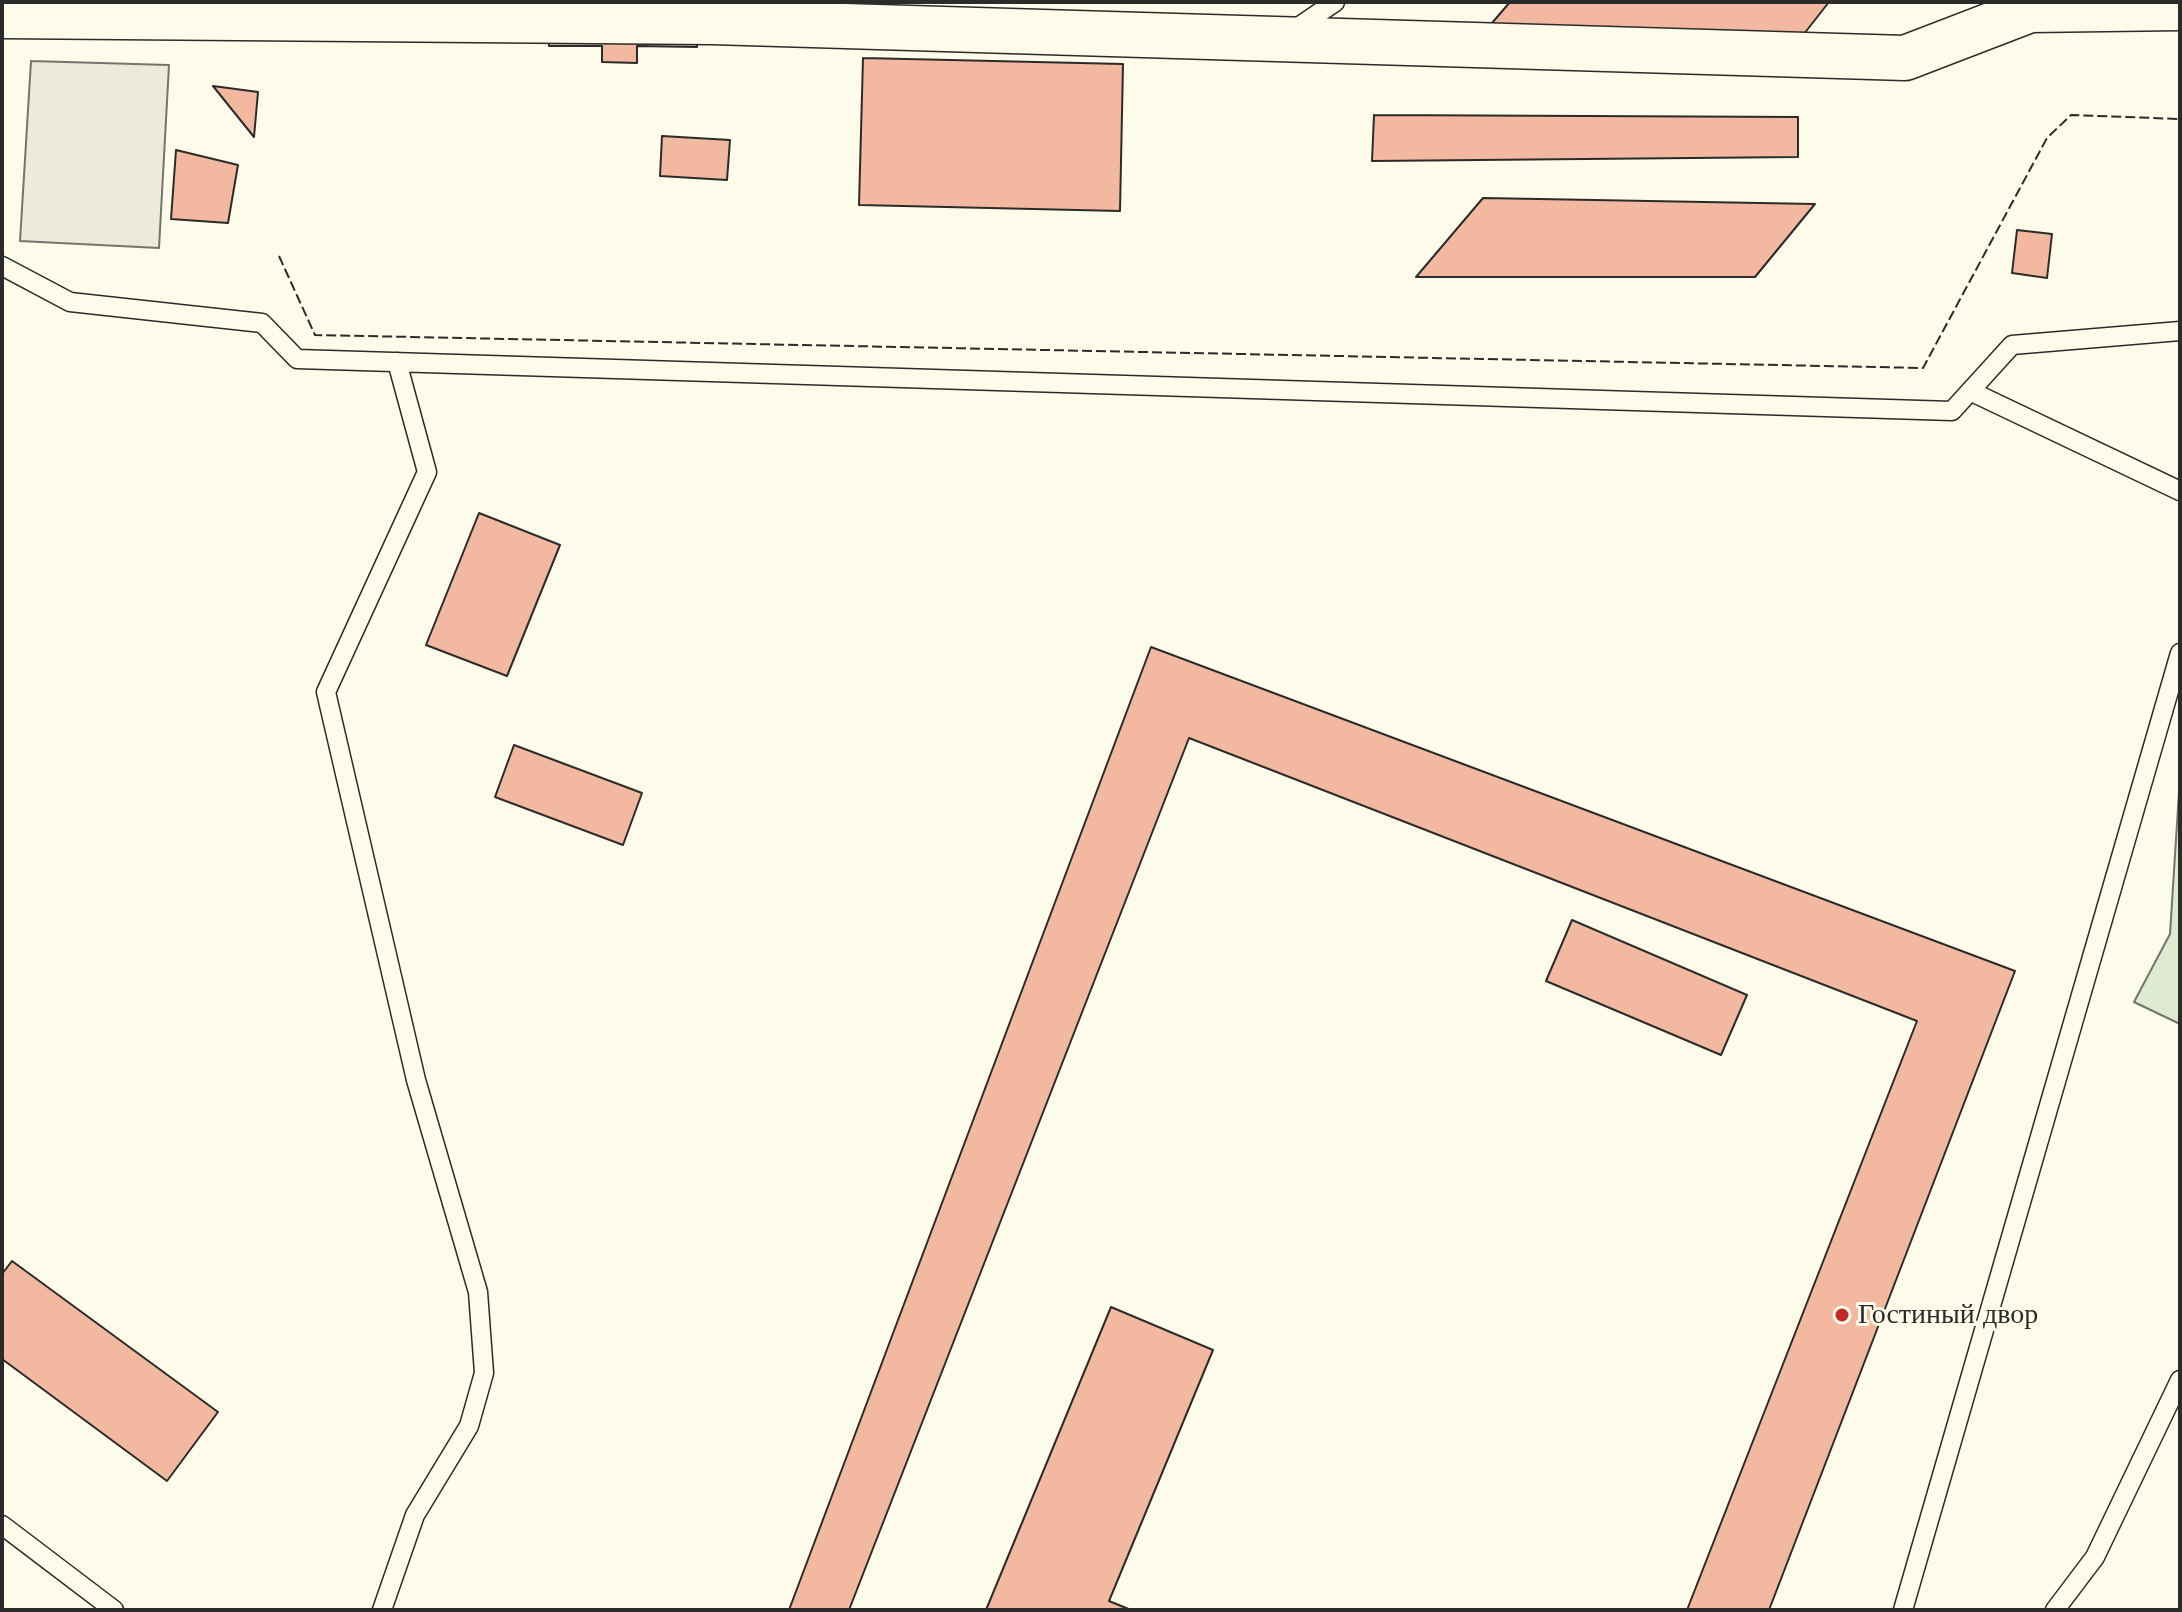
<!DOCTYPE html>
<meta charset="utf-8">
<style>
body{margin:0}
#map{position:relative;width:2182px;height:1612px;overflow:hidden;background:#fdfbea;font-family:"Libre Baskerville",serif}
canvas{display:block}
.frame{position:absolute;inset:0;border:4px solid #2b2b2b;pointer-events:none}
</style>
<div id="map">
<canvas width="2182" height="1612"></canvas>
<div class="frame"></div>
</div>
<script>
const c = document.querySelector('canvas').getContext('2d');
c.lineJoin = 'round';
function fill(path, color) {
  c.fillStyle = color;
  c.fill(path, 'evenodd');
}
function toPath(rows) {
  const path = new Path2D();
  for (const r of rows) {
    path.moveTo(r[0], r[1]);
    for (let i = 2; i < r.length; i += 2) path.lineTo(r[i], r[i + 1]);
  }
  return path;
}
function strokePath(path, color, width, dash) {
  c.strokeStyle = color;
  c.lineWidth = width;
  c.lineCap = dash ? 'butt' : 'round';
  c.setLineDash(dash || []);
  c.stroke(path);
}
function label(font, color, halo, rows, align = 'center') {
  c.font = font + ' "Libre Baskerville",serif';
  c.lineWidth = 6;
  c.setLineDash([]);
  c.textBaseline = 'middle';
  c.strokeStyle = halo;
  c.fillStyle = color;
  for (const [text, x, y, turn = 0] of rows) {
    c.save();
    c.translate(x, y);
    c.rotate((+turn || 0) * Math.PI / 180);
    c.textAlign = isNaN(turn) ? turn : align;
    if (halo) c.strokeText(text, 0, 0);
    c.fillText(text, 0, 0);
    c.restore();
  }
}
const green = toPath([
 [2180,776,2180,1024,2134,1002,2170,934,2180,776]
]);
fill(green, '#deebd1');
strokePath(green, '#74746e', 2);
const parking = toPath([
 [31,61,169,65,159,248,20,241,31,61]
]);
fill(parking, '#eceadb');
strokePath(parking, '#74746e', 2);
const building = toPath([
 [1510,2,1829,2,1778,67,1462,58,1510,2],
 [549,11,698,14,697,47,637,46,637,63,602,62,602,46,549,46,549,11],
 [863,58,1123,64,1120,211,859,205,863,58],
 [213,86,258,92,254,137,213,86],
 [1374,115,1798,117,1798,157,1372,161,1374,115],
 [662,136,730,140,727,180,660,176,662,136],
 [176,150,238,165,228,223,171,219,176,150],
 [1483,198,1815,204,1755,277,1416,277,1483,198],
 [2017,230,2052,234,2047,278,2012,273,2017,230],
 [479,513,560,545,507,676,426,645,479,513],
 [1151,647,2015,971,1769,1610,1687,1610,1917,1021,1189,738,849,1610,789,1610,1151,647],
 [514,745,642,793,623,845,495,797,514,745],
 [1572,920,1747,995,1721,1055,1546,981,1572,920],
 [12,1261,218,1412,167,1481,2,1359,2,1274,12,1261],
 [1111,1307,1213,1350,1109,1601,1131,1610,986,1610,1111,1307]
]);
fill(building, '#f2b8a0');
strokePath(building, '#2b2b2b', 2);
const service = toPath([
 [1291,32,1335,2],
 [2,266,70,302,262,323,297,359,1952,411,2012,345,2180,331],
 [1970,391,2180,491],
 [2,1525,114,1610],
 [382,1610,415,1515,469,1426,484,1373,478,1292,416,1080,326,692,427,472,397,362],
 [1903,1610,2180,653],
 [2055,1610,2095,1557,2180,1380]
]);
const trunk = toPath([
 [2,16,712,22,1905,58,2030,10,2180,8]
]);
strokePath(service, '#2b2b2b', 21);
strokePath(trunk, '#2b2b2b', 47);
strokePath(service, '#fdfbea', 18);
strokePath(trunk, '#fdfbea', 44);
strokePath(toPath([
 [279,256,315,335,1923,368,2047,138,2071,115,2180,119]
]), '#2b2b2b', 2, [10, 4]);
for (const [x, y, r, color] of [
 [1842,1315,8,"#c62828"]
]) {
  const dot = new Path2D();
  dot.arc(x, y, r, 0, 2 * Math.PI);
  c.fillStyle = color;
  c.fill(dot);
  strokePath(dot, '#fdfbea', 3);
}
label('28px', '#2b2b2b', '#fdfbea', [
 ["Гостиный двор",1858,1315]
], 'left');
</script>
